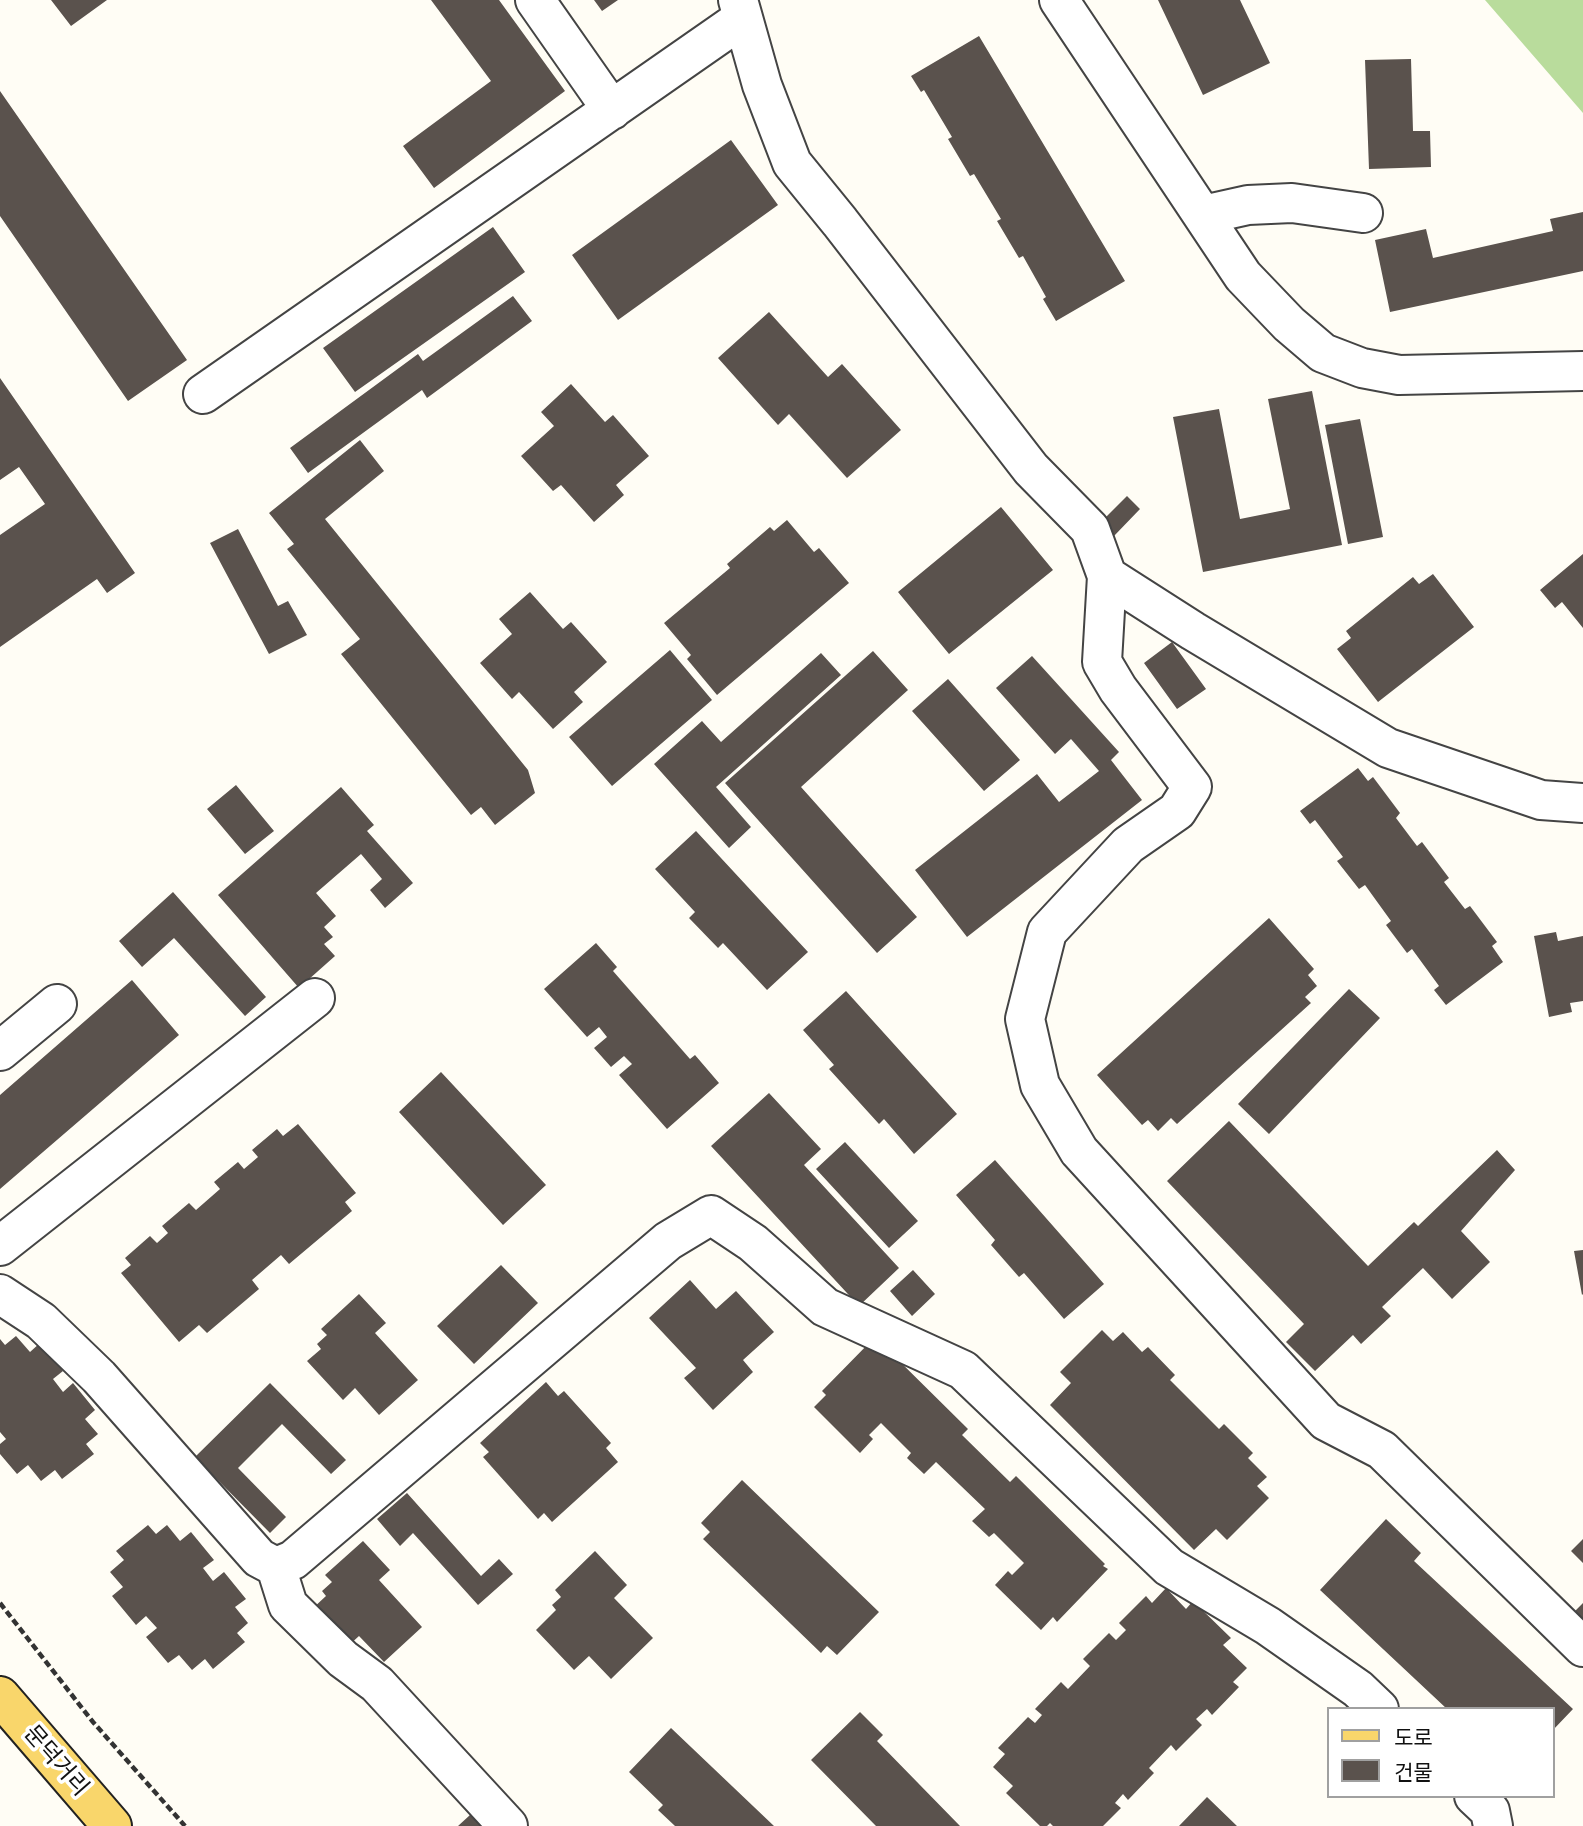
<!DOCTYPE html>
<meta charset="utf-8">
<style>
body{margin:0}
#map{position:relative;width:1583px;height:1826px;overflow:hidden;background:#fffdf5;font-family:"IBM Plex Serif","Noto Sans KR",serif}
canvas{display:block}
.legend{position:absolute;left:1327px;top:1707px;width:228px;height:91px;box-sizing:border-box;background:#fff;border:2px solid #a0a0a0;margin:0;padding:9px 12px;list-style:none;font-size:21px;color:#111}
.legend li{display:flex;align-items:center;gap:14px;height:35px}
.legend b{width:35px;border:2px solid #a0a0a0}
</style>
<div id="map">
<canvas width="1583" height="1826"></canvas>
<ul class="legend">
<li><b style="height:9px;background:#f9d66b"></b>도로</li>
<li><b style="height:19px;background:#5a524d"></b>건물</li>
</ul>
</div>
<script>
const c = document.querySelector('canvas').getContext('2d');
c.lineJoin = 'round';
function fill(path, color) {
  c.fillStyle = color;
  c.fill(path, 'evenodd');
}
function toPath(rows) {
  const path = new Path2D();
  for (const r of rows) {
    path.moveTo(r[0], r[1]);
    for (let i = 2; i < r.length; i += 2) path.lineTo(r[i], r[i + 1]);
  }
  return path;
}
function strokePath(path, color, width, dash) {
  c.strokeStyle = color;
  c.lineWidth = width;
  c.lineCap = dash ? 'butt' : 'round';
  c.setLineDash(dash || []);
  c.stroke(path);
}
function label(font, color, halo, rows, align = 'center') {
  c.font = font + ' "IBM Plex Serif","Noto Sans KR",serif';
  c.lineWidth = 7;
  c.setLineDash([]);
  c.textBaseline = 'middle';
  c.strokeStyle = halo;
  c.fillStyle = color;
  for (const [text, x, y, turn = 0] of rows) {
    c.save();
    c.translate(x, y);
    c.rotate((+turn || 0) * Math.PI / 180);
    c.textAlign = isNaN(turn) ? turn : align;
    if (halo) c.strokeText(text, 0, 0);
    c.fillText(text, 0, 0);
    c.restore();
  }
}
fill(toPath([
 [1485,0,1583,0,1583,113]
]), '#b9dc9c');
fill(toPath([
 [51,0,107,0,71,26],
 [431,0,499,0,565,91,434,188,403,146,491,81],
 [594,0,618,0,602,11],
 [1158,0,1240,0,1270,63,1203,95],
 [979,36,1125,281,1056,321,1043,299,1046,297,1023,256,1019,258,997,221,1001,219,974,174,970,176,948,139,952,137,924,90,921,92,911,76],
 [1411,59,1413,131,1430,131,1431,167,1369,169,1365,60],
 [0,91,187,360,128,401,0,216],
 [731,140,778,205,618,320,572,255],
 [1583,212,1583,271,1390,312,1375,240,1426,229,1433,258,1553,231,1550,219],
 [493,227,525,272,355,392,323,348],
 [513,296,532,321,427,398,422,390,308,473,290,448,418,354,423,361],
 [769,312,828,377,842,364,901,430,847,478,789,414,778,425,718,358],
 [0,378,135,573,107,593,97,579,0,647,0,535,45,504,19,467,0,480],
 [571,384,605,422,613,415,649,456,616,485,624,495,594,522,561,485,553,491,521,456,554,426,541,412],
 [1312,391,1342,545,1203,572,1173,417,1219,409,1240,519,1290,509,1268,399],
 [1360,419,1383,537,1348,544,1325,425],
 [360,440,384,471,325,519,528,770,535,793,495,825,481,807,471,815,341,654,360,639,287,549,294,544,269,513],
 [1127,496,1140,509,1114,536,1100,523],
 [1001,507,1053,570,949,654,898,592],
 [787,520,814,552,819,548,849,583,717,695,687,659,691,655,664,623,730,568,727,564,770,527,774,531],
 [238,529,278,606,288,601,307,635,269,654,210,543],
 [1583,554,1583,628,1562,602,1555,608,1540,590],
 [1433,574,1474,627,1378,702,1337,649,1351,638,1346,631,1413,577,1419,584],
 [530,592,563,629,571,622,607,662,574,692,583,702,553,729,519,692,512,699,480,663,512,634,499,619],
 [1172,642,1206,689,1177,709,1144,663],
 [670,650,712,700,612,786,569,737],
 [873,651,908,690,801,787,917,917,877,953,725,783],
 [821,653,841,675,716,787,751,827,729,848,654,764,702,721,721,742],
 [1032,656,1119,752,1111,760,1142,800,967,937,915,870,1037,774,1059,802,1099,771,1071,739,1055,754,996,688],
 [948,679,1020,760,984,791,912,711],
 [1358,768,1368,781,1373,777,1400,813,1396,818,1417,846,1422,842,1449,878,1444,882,1465,909,1470,906,1497,942,1492,946,1503,962,1446,1005,1434,990,1439,986,1412,949,1407,953,1386,925,1391,921,1365,885,1359,889,1337,861,1343,857,1315,820,1310,824,1300,811],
 [236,785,274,831,245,854,207,809],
 [341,787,374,825,367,831,413,883,385,908,370,890,382,879,361,854,316,893,336,916,324,927,333,937,324,944,335,956,299,988,218,895],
 [696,831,808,952,767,990,723,943,718,948,689,918,695,912,655,869],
 [173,892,266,997,245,1016,174,938,142,967,119,941],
 [1269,918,1314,969,1308,975,1317,986,1305,997,1311,1003,1177,1124,1171,1118,1158,1131,1148,1120,1142,1125,1097,1075],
 [1556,932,1558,941,1583,936,1583,1001,1570,1003,1572,1012,1549,1017,1534,936],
 [596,943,617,967,613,971,690,1059,695,1055,719,1083,667,1129,619,1075,632,1064,624,1056,611,1067,594,1048,607,1037,599,1027,587,1037,544,989],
 [132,980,179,1035,0,1189,0,1095],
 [1349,989,1380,1018,1269,1134,1238,1104],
 [846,991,957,1114,914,1154,884,1119,879,1124,829,1069,834,1065,803,1030],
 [441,1072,546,1185,503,1225,399,1112],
 [769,1093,821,1149,804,1165,899,1268,859,1306,711,1146],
 [1229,1121,1368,1266,1414,1222,1418,1226,1497,1150,1515,1170,1461,1231,1490,1262,1452,1299,1423,1268,1382,1307,1391,1316,1361,1344,1353,1335,1315,1371,1286,1342,1304,1324,1167,1181],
 [298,1124,356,1193,345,1202,352,1211,289,1264,281,1255,252,1280,259,1289,207,1333,199,1325,179,1342,121,1273,131,1265,125,1258,150,1236,157,1243,168,1233,162,1226,189,1203,196,1210,220,1189,214,1182,238,1162,244,1169,258,1157,252,1150,277,1129,283,1136],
 [845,1142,918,1221,889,1248,816,1169],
 [995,1160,1104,1284,1064,1319,1024,1273,1019,1277,991,1245,995,1240,956,1195],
 [1583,1250,1583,1294,1582,1295,1574,1251],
 [501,1265,538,1303,474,1364,437,1326],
 [913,1270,935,1294,912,1316,890,1291],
 [690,1280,716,1309,736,1291,774,1332,743,1360,753,1372,713,1410,684,1378,696,1368,649,1318],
 [359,1294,386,1323,375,1333,418,1380,379,1415,355,1388,343,1400,307,1361,321,1349,317,1344,327,1335,321,1329],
 [1102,1330,1113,1341,1123,1332,1142,1352,1148,1347,1175,1375,1170,1380,1219,1429,1224,1424,1253,1453,1248,1458,1267,1477,1257,1486,1269,1498,1227,1540,1216,1529,1194,1550,1050,1405,1071,1383,1060,1372],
 [16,1336,30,1352,40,1343,63,1371,53,1379,63,1392,73,1383,95,1410,85,1419,98,1434,86,1444,94,1454,62,1479,55,1470,41,1481,28,1465,17,1474,0,1454,0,1444,6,1439,0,1432,0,1339,5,1345],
 [873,1339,879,1341,968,1429,962,1435,1010,1482,1016,1476,1105,1564,1103,1566,1108,1569,1057,1622,1053,1617,1041,1630,995,1585,1008,1571,1012,1575,1024,1563,994,1533,989,1537,972,1521,985,1509,936,1462,924,1474,907,1458,911,1453,881,1423,869,1435,873,1439,860,1453,814,1407,826,1395,822,1391],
 [546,1382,558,1396,564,1391,611,1443,606,1448,618,1462,552,1522,544,1513,538,1519,483,1457,489,1452,480,1443],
 [270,1383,346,1460,331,1474,282,1424,238,1468,286,1517,270,1533,195,1457],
 [742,1480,879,1612,837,1655,827,1646,821,1653,703,1539,710,1532,701,1523],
 [407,1493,481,1576,499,1559,513,1574,478,1605,413,1533,400,1546,377,1519],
 [1386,1519,1421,1553,1414,1561,1573,1709,1553,1730,1553,1709,1447,1709,1320,1590],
 [148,1525,156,1534,167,1525,180,1541,191,1532,214,1560,203,1568,213,1581,224,1572,246,1599,235,1607,248,1623,237,1633,245,1642,213,1669,205,1659,192,1670,179,1655,168,1663,146,1637,157,1628,146,1616,136,1625,112,1596,123,1587,110,1572,124,1560,116,1551],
 [1583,1539,1583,1563,1571,1551],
 [363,1541,390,1570,379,1580,422,1627,384,1662,359,1636,347,1647,312,1609,326,1596,322,1591,332,1582,325,1575],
 [595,1551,627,1585,614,1598,653,1638,611,1679,589,1656,574,1670,536,1630,556,1610,552,1605,561,1597,555,1590],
 [1166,1588,1186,1609,1193,1601,1231,1638,1223,1645,1247,1668,1233,1682,1239,1687,1212,1715,1207,1709,1196,1719,1202,1725,1176,1751,1171,1745,1149,1768,1154,1773,1128,1800,1123,1794,1115,1803,1121,1808,1103,1826,1053,1826,1050,1823,1047,1826,1040,1826,1006,1793,1013,1786,993,1767,1005,1754,998,1748,1028,1717,1035,1723,1042,1715,1035,1709,1061,1682,1068,1689,1090,1666,1083,1659,1109,1633,1116,1640,1126,1630,1119,1623,1146,1596,1152,1603],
 [1583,1603,1583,1629,1570,1616],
 [860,1712,883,1735,877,1741,960,1826,876,1826,811,1760],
 [671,1728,774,1826,675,1826,658,1810,663,1805,629,1772],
 [1207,1797,1237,1826,1179,1826],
 [482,1804,501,1826,458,1826]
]), '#5a524d');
const minor = toPath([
 [535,0,612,110],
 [738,0,762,85,792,163,840,222,1031,469,1090,529,1107,576,1102,662,1118,689,1192,787,1177,811,1128,845,1047,932,1025,1019,1040,1085,1079,1151,1326,1421,1382,1450,1583,1647],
 [1059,0,1243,276,1289,324,1323,353,1362,368,1399,375,1583,371],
 [1203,215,1248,205,1292,203,1363,213],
 [203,394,743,18],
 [1107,576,1193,631,1388,748,1541,800,1583,803],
 [0,1051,57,1004],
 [0,1246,315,998],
 [0,1294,41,1321,99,1377,259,1558,276,1567,293,1560,668,1241,711,1215,753,1243,825,1307,963,1370,1169,1567,1268,1626,1358,1689,1379,1709],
 [276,1567,288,1605,343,1659,377,1684,508,1826],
 [1474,1796,1490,1811,1493,1826]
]);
const major = toPath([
 [0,1696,112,1826]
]);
strokePath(minor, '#444', 42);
strokePath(major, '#222', 42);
strokePath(toPath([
 [0,1603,93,1722,185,1826]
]), '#333', 4.5, [7, 3.5]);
strokePath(minor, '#fff', 38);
strokePath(major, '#f9d66b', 38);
label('23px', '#111', '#fff', [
 ["문덕거리",56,1761,49]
]);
</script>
